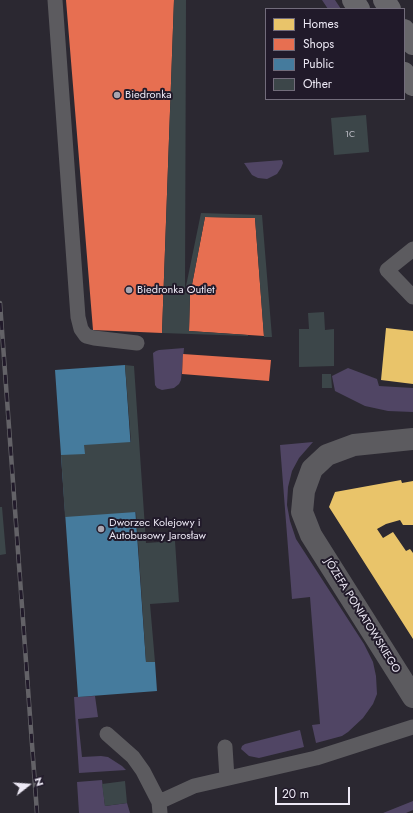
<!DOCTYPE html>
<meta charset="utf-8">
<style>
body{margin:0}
#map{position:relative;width:413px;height:813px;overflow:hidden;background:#2b2831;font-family:Jost,sans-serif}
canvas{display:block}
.legend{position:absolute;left:265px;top:8px;width:140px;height:92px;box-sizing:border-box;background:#211a2a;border:1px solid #726c7b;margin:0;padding:5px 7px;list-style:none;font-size:12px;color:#ece8f4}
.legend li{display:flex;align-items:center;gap:8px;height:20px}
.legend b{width:20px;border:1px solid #726c7b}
.north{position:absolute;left:8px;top:765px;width:40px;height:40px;-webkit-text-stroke:3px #211a2a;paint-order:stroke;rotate:73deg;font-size:11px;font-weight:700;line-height:16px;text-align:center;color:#ece8f4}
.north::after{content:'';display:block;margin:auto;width:14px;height:18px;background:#ece8f4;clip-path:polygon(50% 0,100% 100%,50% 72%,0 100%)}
.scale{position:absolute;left:275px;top:787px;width:75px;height:18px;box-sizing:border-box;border:2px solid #ece8f4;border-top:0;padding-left:5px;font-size:12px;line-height:14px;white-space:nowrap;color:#ece8f4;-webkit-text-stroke:3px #211a2a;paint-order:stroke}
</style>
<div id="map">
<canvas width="413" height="813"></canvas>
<ul class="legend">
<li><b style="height:11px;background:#e9c46a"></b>Homes</li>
<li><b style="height:11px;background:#e76f51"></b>Shops</li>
<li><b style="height:11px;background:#457b9d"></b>Public</li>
<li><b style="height:11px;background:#3c4649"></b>Other</li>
</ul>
<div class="north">N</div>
<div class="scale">20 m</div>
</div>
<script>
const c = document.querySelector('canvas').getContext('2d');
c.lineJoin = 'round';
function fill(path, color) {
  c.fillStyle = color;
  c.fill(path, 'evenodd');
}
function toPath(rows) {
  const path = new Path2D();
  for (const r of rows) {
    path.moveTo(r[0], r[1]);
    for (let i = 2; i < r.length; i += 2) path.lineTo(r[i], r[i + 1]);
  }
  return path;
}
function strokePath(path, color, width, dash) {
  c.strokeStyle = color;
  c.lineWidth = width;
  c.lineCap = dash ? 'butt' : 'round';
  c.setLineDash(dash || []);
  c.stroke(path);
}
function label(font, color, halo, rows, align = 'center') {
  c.font = font + ' Jost,sans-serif';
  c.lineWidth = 4;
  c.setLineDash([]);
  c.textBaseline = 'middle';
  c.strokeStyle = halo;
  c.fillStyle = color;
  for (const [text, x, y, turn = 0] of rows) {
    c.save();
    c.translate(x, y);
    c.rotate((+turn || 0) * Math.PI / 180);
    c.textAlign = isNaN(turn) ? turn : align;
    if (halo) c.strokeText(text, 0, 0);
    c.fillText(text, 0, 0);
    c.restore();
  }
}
fill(toPath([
 [322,0,335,0,341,9,328,9],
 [282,160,283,163,281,168,277,174,267,179,258,178,252,175,244,163],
 [184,348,181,380,179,384,174,388,162,390,157,388,155,385,153,353,156,351,159,350],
 [348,368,377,379,379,386,413,388,413,412,388,411,365,406,335,391,332,376],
 [313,442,299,458,292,471,288,487,287,505,290,521,296,539,364,644,373,662,376,676,377,694,373,704,363,718,348,732,342,736,316,743,312,725,320,724,310,597,292,599,280,445],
 [95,696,98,717,78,719,82,757,101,756,108,757,122,766,126,770,79,773,74,697],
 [300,730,304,747,259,758,249,756,241,749,242,746,245,744],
 [102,780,105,806,127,803,130,813,79,813,77,782],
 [413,801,413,810,406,813,383,813]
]), '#504564');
fill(toPath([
 [386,328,413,331,413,384,381,380],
 [401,480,402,483,413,481,413,525,403,525,400,520,386,524,377,529,383,538,393,532,406,551,410,549,413,553,413,639,329,507,335,492]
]), '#e9c46a');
fill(toPath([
 [66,0,174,0,162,333,93,330],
 [205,217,255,218,264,336,189,331,190,295],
 [183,354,271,360,269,381,182,374]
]), '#e76f51');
fill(toPath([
 [125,365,146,662,155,662,157,691,78,697,55,370]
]), '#457b9d');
fill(toPath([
 [174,0,186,0,185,291,201,213,262,215,272,337,264,337,255,218,205,217,190,295,189,331,248,335,248,336,162,333],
 [366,115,369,152,334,155,331,118],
 [324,312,325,330,334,329,334,366,299,367,299,329,309,329,308,313],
 [125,365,134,366,146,543,175,541,179,602,150,604,155,662,146,662,136,512,65,517,61,455,85,454,84,445,131,442],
 [322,374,331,374,332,388,322,388],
 [0,507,2,507,6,554,0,555],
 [125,781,127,803,105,806,102,784]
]), '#3c4649');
strokePath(toPath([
 [55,0,78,317,81,329,86,336,94,338,137,343],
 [413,249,387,270,413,297],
 [107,734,133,757,143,771,159,802],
 [225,747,227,778],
 [160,813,159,802,194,786,316,758,413,727]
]), '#5c5b5f', 15);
strokePath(toPath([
 [413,439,354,445,327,455,312,469,304,491,302,512,311,535,413,697]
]), '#5c5b5f', 22);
strokePath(toPath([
 [353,0,359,9],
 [384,0,390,9],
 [404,30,413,44],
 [404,73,413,85]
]), '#68676b', 22);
const rail = toPath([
 [0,303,37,813]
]);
strokePath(rail, '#636267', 4.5);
strokePath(rail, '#211a2a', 3, [9]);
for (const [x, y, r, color] of [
 [117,95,4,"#a8a5b0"],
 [129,290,4,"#a8a5b0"],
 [101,529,4,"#a8a5b0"]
]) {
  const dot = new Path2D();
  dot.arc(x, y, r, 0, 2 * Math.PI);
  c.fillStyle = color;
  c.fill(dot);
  strokePath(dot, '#211a2a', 1.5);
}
label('9px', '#c0c0c9', null, [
 ["1C",350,135]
]);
label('11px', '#ece8f4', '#211a2a', [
 ["Biedronka",125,95],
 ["Biedronka Outlet",137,290],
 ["Dworzec Kolejowy i",109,523],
 ["Autobusowy Jarosław",109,536]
], 'left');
label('11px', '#ece8f4', '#211a2a', [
 ["JÓZEFA PONIATOWSKIEGO",362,616,58]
]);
</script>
